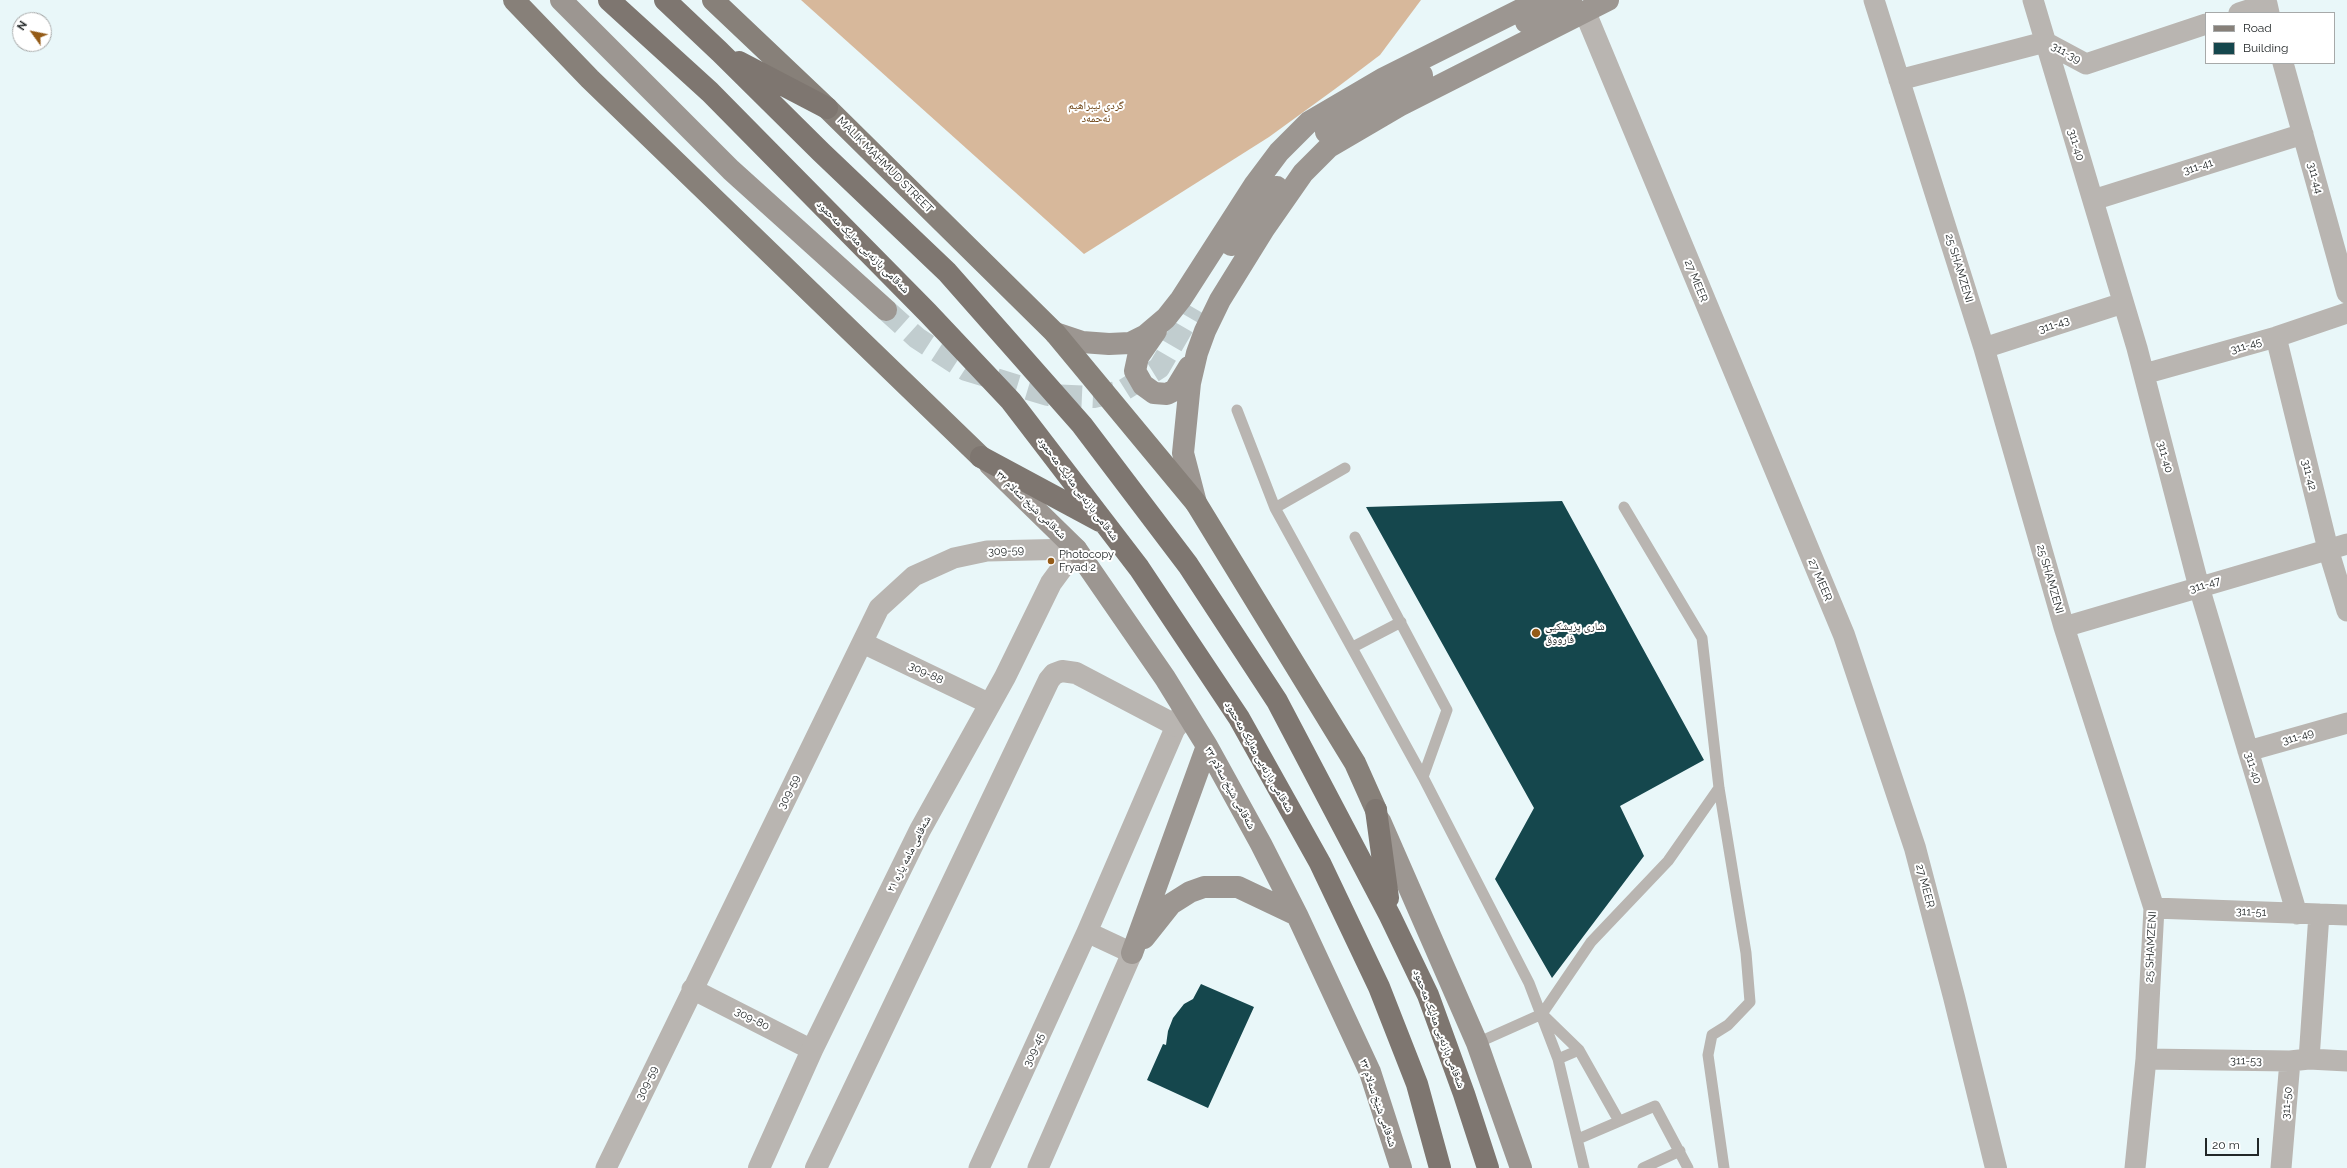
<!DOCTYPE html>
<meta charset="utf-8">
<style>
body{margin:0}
#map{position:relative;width:2347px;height:1168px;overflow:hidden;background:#e9f7f9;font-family:Raleway,sans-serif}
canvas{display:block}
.legend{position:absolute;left:2205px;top:12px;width:130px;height:52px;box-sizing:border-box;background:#fff;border:1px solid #a7a9a9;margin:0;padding:5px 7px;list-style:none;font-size:12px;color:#222728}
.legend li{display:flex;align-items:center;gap:8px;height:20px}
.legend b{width:20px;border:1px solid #a7a9a9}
.north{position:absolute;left:12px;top:12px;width:40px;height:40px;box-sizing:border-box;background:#fff;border:1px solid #a7a9a9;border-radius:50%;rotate:303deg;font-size:11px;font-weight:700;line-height:16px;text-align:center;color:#222728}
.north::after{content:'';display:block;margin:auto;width:14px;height:18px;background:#945b17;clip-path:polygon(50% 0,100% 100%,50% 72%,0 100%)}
.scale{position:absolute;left:2205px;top:1138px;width:54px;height:18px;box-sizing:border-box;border:2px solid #222728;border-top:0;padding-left:5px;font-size:12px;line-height:14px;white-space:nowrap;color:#222728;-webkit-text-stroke:3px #fff;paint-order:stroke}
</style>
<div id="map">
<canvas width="2347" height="1168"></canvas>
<ul class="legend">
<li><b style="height:5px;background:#878079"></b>Road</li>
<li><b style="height:11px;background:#15474d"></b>Building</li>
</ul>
<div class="north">N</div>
<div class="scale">20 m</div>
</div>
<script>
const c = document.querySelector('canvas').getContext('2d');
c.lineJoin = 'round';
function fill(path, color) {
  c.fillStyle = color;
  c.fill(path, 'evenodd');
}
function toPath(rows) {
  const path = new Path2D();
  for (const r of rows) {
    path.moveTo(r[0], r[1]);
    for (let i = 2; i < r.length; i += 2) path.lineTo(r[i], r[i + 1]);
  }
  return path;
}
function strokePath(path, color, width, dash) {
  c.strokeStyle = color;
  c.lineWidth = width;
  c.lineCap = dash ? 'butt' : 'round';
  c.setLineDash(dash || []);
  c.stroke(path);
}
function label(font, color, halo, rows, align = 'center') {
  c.font = font + ' Raleway,"Noto Naskh Arabic",sans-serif';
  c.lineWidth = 4;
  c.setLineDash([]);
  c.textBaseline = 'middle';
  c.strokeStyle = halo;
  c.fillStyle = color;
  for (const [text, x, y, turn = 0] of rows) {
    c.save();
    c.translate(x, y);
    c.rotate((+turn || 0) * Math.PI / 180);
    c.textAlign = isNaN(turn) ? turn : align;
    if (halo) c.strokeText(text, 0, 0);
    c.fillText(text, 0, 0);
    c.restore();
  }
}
fill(toPath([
 [801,0,1421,0,1380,55,1335,89,1269,137,1084,254]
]), '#d7b89b');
fill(toPath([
 [1562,501,1704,760,1620,806,1644,856,1552,978,1495,879,1534,808,1366,507],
 [1201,984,1254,1007,1208,1108,1147,1080,1163,1044,1166,1045,1168,1031,1173,1018,1184,1004,1193,999]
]), '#15474d');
strokePath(toPath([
 [886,310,917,338,966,370,1048,395,1094,397,1122,391,1159,368,1194,308]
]), '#c1cdcf', 22, [22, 11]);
strokePath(toPath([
 [1237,410,1275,508,1423,777,1529,983,1558,1059,1584,1168],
 [1624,507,1702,638,1719,788,1746,953,1750,1002,1728,1025,1712,1035,1708,1055,1724,1168],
 [1275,508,1345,468],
 [1355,537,1447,710,1423,777],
 [1353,647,1401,622],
 [1544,1016,1579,1050,1619,1121],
 [1477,1043,1542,1014,1591,942,1668,861,1719,788],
 [1558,1059,1579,1050],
 [1578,1139,1655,1106,1688,1168],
 [1643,1168,1680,1151]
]), '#b9b5b1', 11);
strokePath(toPath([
 [1874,0,1984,348,2064,627,2154,908,2146,1059,2135,1168],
 [2033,0,2137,348,2199,587,2297,914],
 [2239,13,2267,4,2269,13],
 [2283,63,2347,293],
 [1899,80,2045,42,2086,64,2206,24],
 [2093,200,2303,134],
 [2276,337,2328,549,2347,611],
 [1984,348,2123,303],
 [2144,374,2276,337,2347,313],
 [2064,627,2347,544],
 [863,643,990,704],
 [2248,751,2347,723],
 [2154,908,2347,915],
 [692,989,812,1050],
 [2146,1059,2290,1061,2309,1059,2347,1061],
 [2309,1059,2319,914],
 [606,1168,879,608,914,576,954,558,987,551,1076,549],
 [979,1168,1087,932,1183,710],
 [1038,1168,1132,953,1087,932],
 [2281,1168,2290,1061]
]), '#b9b5b1', 21);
strokePath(toPath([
 [1585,12,1844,635,1915,848,1954,997,1996,1168],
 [759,1168,812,1050,920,830,1005,677,1051,583,1076,549],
 [816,1168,1049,680,1054,674,1062,671,1076,673,1177,726]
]), '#b9b5b1', 22);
strokePath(toPath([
 [561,0,731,170,886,310],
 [1526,22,1571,0],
 [1326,132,1401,86,1422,75],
 [1231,245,1277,187],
 [1156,331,1138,357,1135,371,1143,385,1154,393,1167,394,1175,390,1189,367],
 [1055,333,1082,342,1109,344,1130,343,1146,335,1166,318,1181,299,1255,184,1279,152,1309,122,1384,78,1540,0],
 [990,465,1076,549,1165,678,1207,746,1261,844,1297,915,1370,1072,1401,1168],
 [1196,503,1183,453,1190,383,1197,353,1205,331,1220,300,1264,229,1303,173,1329,147,1399,106,1608,0],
 [1380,821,1477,1043,1521,1168],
 [1144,938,1171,904,1190,892,1204,887,1238,887,1297,915],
 [1132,953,1207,746]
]), '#9c9691', 22);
strokePath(toPath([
 [514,0,590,79,981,457],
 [713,0,827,108,1055,333,1196,503,1355,763,1376,810]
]), '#878079', 22);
strokePath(toPath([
 [609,0,710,92,928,313,1011,401,1139,568,1239,718,1320,863,1379,987,1417,1084,1440,1168],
 [665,0,720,52,821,152,947,272,1082,425,1188,565,1277,701,1390,916,1428,995,1464,1094,1488,1168],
 [739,62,827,108],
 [981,457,1100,521],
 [1376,810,1388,898]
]), '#7e7670', 22);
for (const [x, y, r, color] of [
 [1051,561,4,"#945b17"],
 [1536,633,5,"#945b17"]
]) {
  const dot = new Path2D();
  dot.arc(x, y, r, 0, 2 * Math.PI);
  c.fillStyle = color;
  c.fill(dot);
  strokePath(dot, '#fff', 1.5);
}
label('11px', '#222728', '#fff', [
 ["311-39",2066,53,29],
 ["311-40",2076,145,73],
 ["MALIK MAHMUD STREET",885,165,45],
 ["311-41",2198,167,-17],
 ["311-44",2315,178,75],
 ["شەقامی بازنەیی مەلیک مەحمود",863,247,45],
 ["25 SHAMZENI",1959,268,73],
 ["27 MEER",1696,281,68],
 ["311-43",2054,325,-18],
 ["311-45",2246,346,-16],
 ["311-40",2165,457,75],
 ["311-42",2309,475,76],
 ["شەقامی بازنەیی مەلیک مەحمود",1078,489,53],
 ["شەقامی شێخ سەلام ٣٣",1031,505,44],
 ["309-59",1006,551,-3],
 ["25 SHAMZENI",2050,579,74],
 ["27 MEER",1820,580,67],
 ["311-47",2205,585,-17],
 ["309-88",926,673,26],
 ["311-49",2298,737,-16],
 ["شەقامی بازنەیی مەلیک مەحمود",1259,757,60],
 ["311-40",2253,768,73],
 ["شەقامی شێخ سەلام ٣٣",1230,788,61],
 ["309-59",789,792,-64],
 ["شەقامی مامە یارە ٢١",909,854,-63],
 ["27 MEER",1925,886,75],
 ["311-51",2251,912,2],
 ["25 SHAMZENI",2151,947,-87],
 ["309-80",752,1019,27],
 ["شەقامی بازنەیی مەلیک مەحمود",1439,1029,69],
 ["309-45",1034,1050,-66],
 ["311-53",2246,1061,1],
 ["309-59",647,1083,-64],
 ["شەقامی شێخ سەلام ٣٣",1378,1103,71],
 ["311-50",2287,1103,-85]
]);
label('11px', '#6b4111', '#fff', [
 ["گردی ئیبراھیم",1096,106],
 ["ئەحمەد",1096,119]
]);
label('11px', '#222728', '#fff', [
 ["Photocopy",1059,555],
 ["Fryad 2",1059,568],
 ["شاری پزیشکیی",1545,627],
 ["فارووق",1545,640]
], 'left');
</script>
